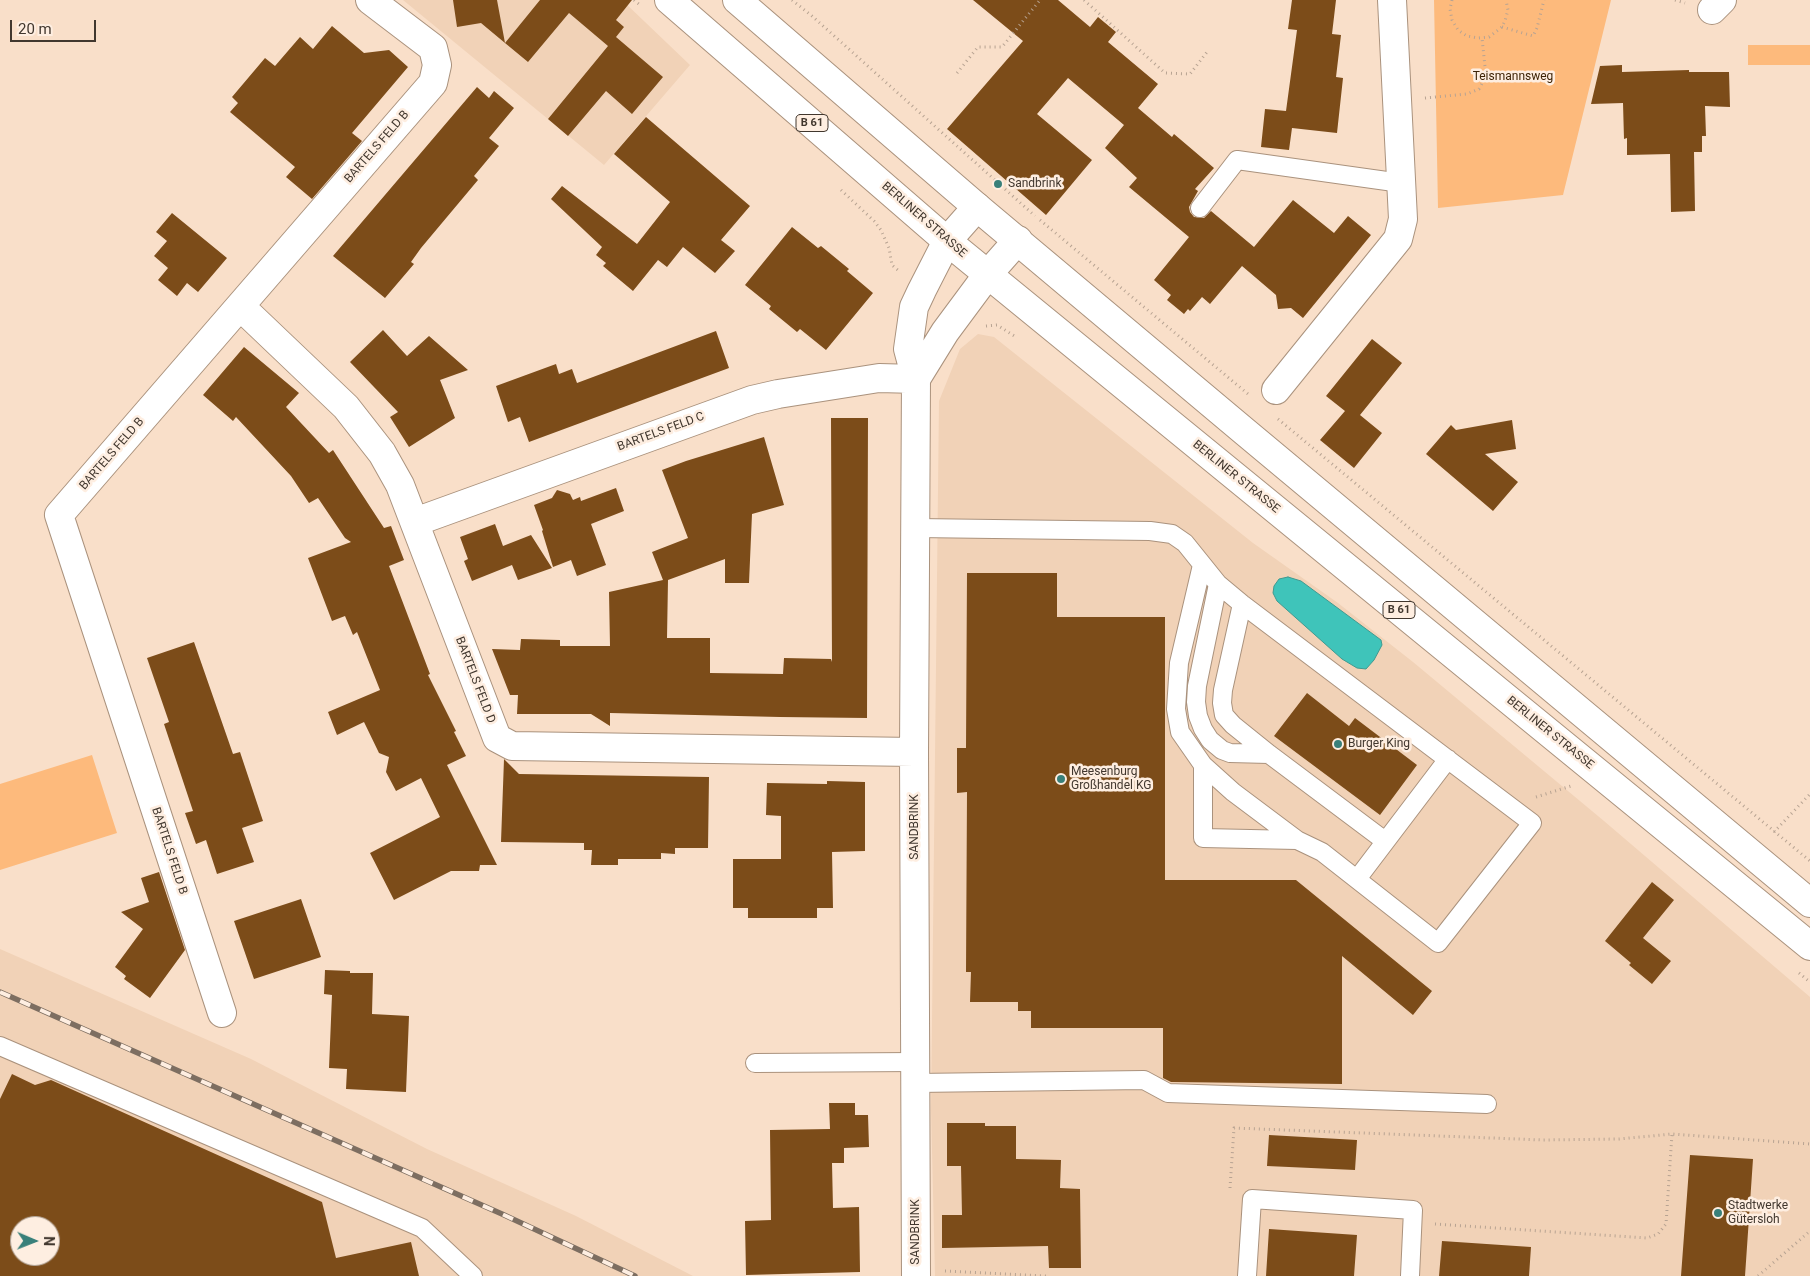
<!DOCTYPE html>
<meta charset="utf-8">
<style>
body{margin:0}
#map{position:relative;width:1810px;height:1276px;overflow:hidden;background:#f9dfc9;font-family:Roboto,sans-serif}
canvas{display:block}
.north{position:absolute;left:10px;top:1216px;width:50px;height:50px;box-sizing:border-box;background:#feeee1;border:1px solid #b2a599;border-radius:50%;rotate:91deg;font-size:14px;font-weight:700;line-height:20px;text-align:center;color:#41372e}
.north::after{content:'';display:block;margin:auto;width:18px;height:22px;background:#39807a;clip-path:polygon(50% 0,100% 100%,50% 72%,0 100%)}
.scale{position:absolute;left:10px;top:20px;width:86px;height:22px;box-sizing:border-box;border:2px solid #41372e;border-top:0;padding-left:6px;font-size:15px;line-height:18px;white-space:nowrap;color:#41372e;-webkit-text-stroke:4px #feeee1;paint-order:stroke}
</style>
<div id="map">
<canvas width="1810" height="1276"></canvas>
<div class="north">N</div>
<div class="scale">20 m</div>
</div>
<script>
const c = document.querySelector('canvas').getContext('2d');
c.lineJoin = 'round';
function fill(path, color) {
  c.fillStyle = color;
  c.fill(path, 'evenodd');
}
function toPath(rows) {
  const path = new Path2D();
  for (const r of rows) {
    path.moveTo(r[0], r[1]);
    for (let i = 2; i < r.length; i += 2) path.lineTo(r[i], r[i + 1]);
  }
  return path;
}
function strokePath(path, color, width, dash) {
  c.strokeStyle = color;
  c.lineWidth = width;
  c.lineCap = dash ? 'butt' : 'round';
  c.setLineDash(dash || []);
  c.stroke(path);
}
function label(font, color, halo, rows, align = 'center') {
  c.font = font + ' Roboto,sans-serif';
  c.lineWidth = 5;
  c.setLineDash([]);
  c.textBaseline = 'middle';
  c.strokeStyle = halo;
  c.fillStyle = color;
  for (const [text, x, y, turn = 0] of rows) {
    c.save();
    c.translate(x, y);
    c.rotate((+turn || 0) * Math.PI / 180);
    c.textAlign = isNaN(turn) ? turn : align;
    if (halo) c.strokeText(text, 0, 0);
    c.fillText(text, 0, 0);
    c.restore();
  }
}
fill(toPath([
 [403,0,622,0,690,65,604,165],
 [978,334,994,337,1253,543,1338,603,1413,662,1604,821,1810,997,1810,1276,935,1276,931,1109,939,401,960,349],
 [0,949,251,1059,427,1149,576,1216,693,1276,0,1276],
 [20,1226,50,1226,50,1256,20,1256]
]), '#f1d2b7');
fill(toPath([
 [1434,0,1611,0,1563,195,1438,208],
 [1748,45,1810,45,1810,65,1748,65],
 [92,755,117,833,0,870,0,784]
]), '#fdba7c');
const water = toPath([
 [1288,577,1301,581,1381,640,1382,645,1374,660,1366,669,1357,668,1342,659,1277,601,1273,593,1274,586,1279,579,1288,577]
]);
fill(water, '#3fc4ba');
strokePath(water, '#409a90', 1);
fill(toPath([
 [453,0,497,0,505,43,481,23,457,27],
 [540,0,632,0,616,20,624,27,616,37,663,77,632,114,606,91,568,136,548,119,608,46,569,13,528,62,505,43],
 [973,0,1058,0,1090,27,1098,17,1116,32,1108,42,1158,84,1138,108,1172,137,1174,134,1214,168,1195,189,1198,191,1189,207,1190,212,1194,217,1204,218,1211,211,1254,247,1293,200,1334,233,1348,216,1371,235,1303,318,1291,308,1278,309,1276,295,1242,266,1210,304,1202,297,1190,311,1188,309,1184,314,1167,300,1171,295,1154,280,1189,237,1129,187,1137,178,1105,148,1124,125,1068,78,1037,114,1092,160,1046,215,947,129,1023,41],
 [1292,0,1336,0,1332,34,1341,35,1336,77,1343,78,1337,133,1292,128,1289,150,1261,147,1265,109,1286,111,1297,30,1288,29],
 [332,26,364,53,389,50,408,67,352,133,362,141,312,199,286,177,295,167,230,112,238,103,232,97,265,58,275,66,300,37,313,49],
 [1622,65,1622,72,1689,70,1689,72,1729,72,1730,107,1705,106,1706,136,1702,136,1702,152,1694,152,1695,211,1671,212,1670,154,1627,155,1627,138,1624,139,1623,103,1591,104,1600,66],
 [477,87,489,98,494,91,514,108,489,138,499,146,474,176,478,180,421,248,411,262,414,264,385,298,333,256],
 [646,117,750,206,721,240,735,251,715,273,683,247,667,267,658,260,633,291,603,266,606,263,596,255,602,247,551,199,562,186,637,244,670,202,614,154],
 [172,213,227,258,198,292,187,283,177,296,158,280,168,268,154,256,167,241,156,232],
 [792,227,818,248,821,246,849,269,847,271,873,293,826,350,800,329,797,332,769,309,771,306,745,285],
 [383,330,407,356,429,336,468,370,440,380,455,418,409,447,390,417,398,412,350,362],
 [716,331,729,368,529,442,520,417,508,422,496,386,556,364,559,374,572,369,577,383],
 [1372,339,1402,363,1360,415,1382,433,1354,468,1320,440,1345,411,1326,396],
 [244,347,299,393,286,407,329,453,333,450,384,528,391,526,404,560,389,566,430,674,428,675,456,731,454,732,466,756,447,765,497,865,480,865,479,871,451,871,394,900,370,853,440,817,421,778,396,791,386,772,389,757,379,753,364,722,337,735,328,712,380,690,357,632,353,635,345,616,332,621,308,558,351,542,345,538,318,498,309,503,291,476,236,417,233,421,203,395],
 [831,418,868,418,867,718,780,717,610,713,610,726,591,714,517,714,518,695,510,695,492,649,520,650,521,639,560,640,560,646,610,646,609,592,663,580,652,552,688,538,662,470,686,461,764,437,784,505,752,514,749,583,725,583,725,559,668,580,667,638,710,638,710,673,783,674,784,658,831,659,832,662],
 [1512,420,1516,449,1485,454,1518,482,1493,511,1426,454,1451,425,1456,430],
 [616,488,624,511,591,524,606,565,577,576,571,560,553,567,542,531,543,530,534,505,552,498,557,490,570,494,573,500,580,497,581,501],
 [495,524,503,546,531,535,552,568,518,580,512,565,472,581,464,561,468,559,460,537],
 [967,573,1057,573,1057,617,1165,617,1165,880,1296,880,1432,991,1413,1015,1342,956,1342,1084,1171,1082,1163,1078,1163,1028,1031,1028,1031,1011,1018,1011,1018,1002,970,1002,971,972,966,972,967,792,957,793,957,748,966,748],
 [194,642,233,754,240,752,263,821,242,828,254,862,217,874,206,840,196,844,185,813,193,811,164,724,169,722,147,658],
 [1307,693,1349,726,1355,718,1417,765,1380,815,1274,736],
 [504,759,519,774,709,777,708,848,675,848,675,854,661,853,661,859,618,859,618,865,591,865,592,850,584,850,584,843,501,842],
 [827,781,865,782,865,851,832,852,833,908,817,908,817,918,748,918,748,908,733,908,733,859,781,859,781,816,766,815,767,783,827,784],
 [159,872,185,950,150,998,124,979,126,976,115,967,143,929,121,912,149,902,141,878],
 [1652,882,1674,900,1643,938,1671,961,1652,984,1629,965,1631,963,1605,941],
 [301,899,321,957,254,979,234,921],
 [325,970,350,971,350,973,373,973,372,1014,409,1016,406,1092,346,1089,347,1069,329,1068,332,995,324,994],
 [12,1074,35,1085,51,1080,322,1202,336,1258,411,1242,419,1276,0,1276,0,1099],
 [20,1226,50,1226,50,1256,20,1256],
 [829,1103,855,1103,855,1115,868,1115,869,1147,844,1148,844,1163,832,1163,833,1208,859,1207,860,1272,746,1275,745,1221,771,1220,770,1130,830,1129],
 [947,1123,985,1123,985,1126,1016,1126,1016,1159,1061,1160,1060,1188,1080,1189,1081,1268,1049,1268,1048,1246,942,1248,942,1215,962,1215,961,1166,947,1166],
 [1269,1135,1357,1140,1355,1170,1267,1166],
 [1690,1155,1753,1159,1745,1276,1681,1276],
 [1269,1229,1357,1235,1354,1276,1266,1276],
 [1442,1241,1531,1247,1529,1276,1439,1276]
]), '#7c4c19');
const service = toPath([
 [1200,208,1237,160,1401,183],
 [916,528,1150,531,1172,534,1185,543,1218,584,1242,604,1532,823,1438,943,1322,852,1297,840,1233,792,1203,765,1180,732,1176,709,1179,663,1202,565],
 [1218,584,1197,686,1196,702,1198,716,1203,729,1210,740,1222,750,1230,753,1269,754],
 [1242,604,1223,690,1222,703,1224,715,1233,725,1269,754,1385,841],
 [1203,765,1203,838,1297,840],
 [1357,879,1448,759],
 [0,1046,422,1228,473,1276],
 [755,1063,916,1062],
 [916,1083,1144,1080,1168,1093,1487,1104],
 [1247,1276,1252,1199,1413,1210,1410,1276]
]);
const minor = toPath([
 [1712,10,1722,0],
 [240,306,346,407,382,453,400,485,497,738,512,746,914,752],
 [916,379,945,332,988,274,1018,240],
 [1276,390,1398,239,1403,219,1392,0],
 [415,522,752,400,778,394,879,378,916,379],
 [222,1013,59,515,433,83,437,65,433,48,370,0],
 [916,1276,914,752,916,379,908,349,914,307,922,290,947,241,977,207]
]);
const primary = toPath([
 [669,0,947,241,1810,946],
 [737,0,977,207,1244,431,1810,903]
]);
strokePath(service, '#aa927d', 20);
strokePath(minor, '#aa927d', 30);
strokePath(primary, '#aa927d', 30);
strokePath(toPath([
 [634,0,641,6],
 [792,0,812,16,1035,216],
 [1084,0,1165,73,1190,74,1207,52],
 [1452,0,1450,9,1452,20,1458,30,1467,36,1478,38,1489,37,1502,27,1505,21,1508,10,1506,0],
 [1675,0,1685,3],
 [1502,27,1533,36,1537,28,1544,0],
 [957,73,978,47,1002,47,1040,0],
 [1425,98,1467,94,1479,89,1486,76,1482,38],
 [841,190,874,221,881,230,889,248,892,265,899,271],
 [1040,220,1248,394],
 [986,326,997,325,1016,337],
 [1278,419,1810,861],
 [1536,797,1571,786],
 [1774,832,1810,794],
 [1799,973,1810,982],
 [1230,1188,1234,1128,1543,1140,1619,1139,1672,1134,1810,1144],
 [1435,1224,1647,1238,1658,1234,1666,1224,1672,1134],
 [945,1271,1046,1276],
 [1758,1276,1810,1231]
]), '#b7a392', 3, [1, 4]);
strokePath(service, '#fff', 18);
strokePath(minor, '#fff', 28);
strokePath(primary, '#fff', 28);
const rail = toPath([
 [0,992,502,1214,635,1276]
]);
strokePath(rail, '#7d6e61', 5.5);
strokePath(rail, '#feeee1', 4, [11]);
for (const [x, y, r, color] of [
 [998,184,5,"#39807a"],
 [1338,744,5,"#39807a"],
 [1061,779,5,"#39807a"],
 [1718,1213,5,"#39807a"]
]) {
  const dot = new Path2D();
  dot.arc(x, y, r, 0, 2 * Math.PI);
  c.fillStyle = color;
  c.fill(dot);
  strokePath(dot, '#feeee1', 2);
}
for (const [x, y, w] of [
 [812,123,32],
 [1399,610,32]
]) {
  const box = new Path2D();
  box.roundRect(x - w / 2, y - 8.5, w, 17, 4);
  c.fillStyle = '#feeee1';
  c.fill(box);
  strokePath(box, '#41372e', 1);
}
label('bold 11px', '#41372e', null, [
 ["B 61",812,123],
 ["B 61",1399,610]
]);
label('12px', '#3e2407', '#feeee1', [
 ["Teismannsweg",1513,77]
]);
label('12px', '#41372e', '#feeee1', [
 ["BARTELS FELD B",377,147,-49],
 ["BERLINER STRASSE",924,220,41],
 ["BARTELS FELD C",661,432,-20],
 ["BARTELS FELD B",112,454,-49],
 ["BERLINER STRASSE",1236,477,39],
 ["BARTELS FELD D",475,680,69],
 ["BERLINER STRASSE",1550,733,39],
 ["SANDBRINK",915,827,-90],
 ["BARTELS FELD B",169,851,72],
 ["SANDBRINK",916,1232,-90]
]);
label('12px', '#41372e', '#feeee1', [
 ["Sandbrink",1008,184],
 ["Burger King",1348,744],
 ["Meesenburg",1071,772],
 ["Großhandel KG",1071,786],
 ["Stadtwerke",1728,1206],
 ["Gütersloh",1728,1220]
], 'left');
</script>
